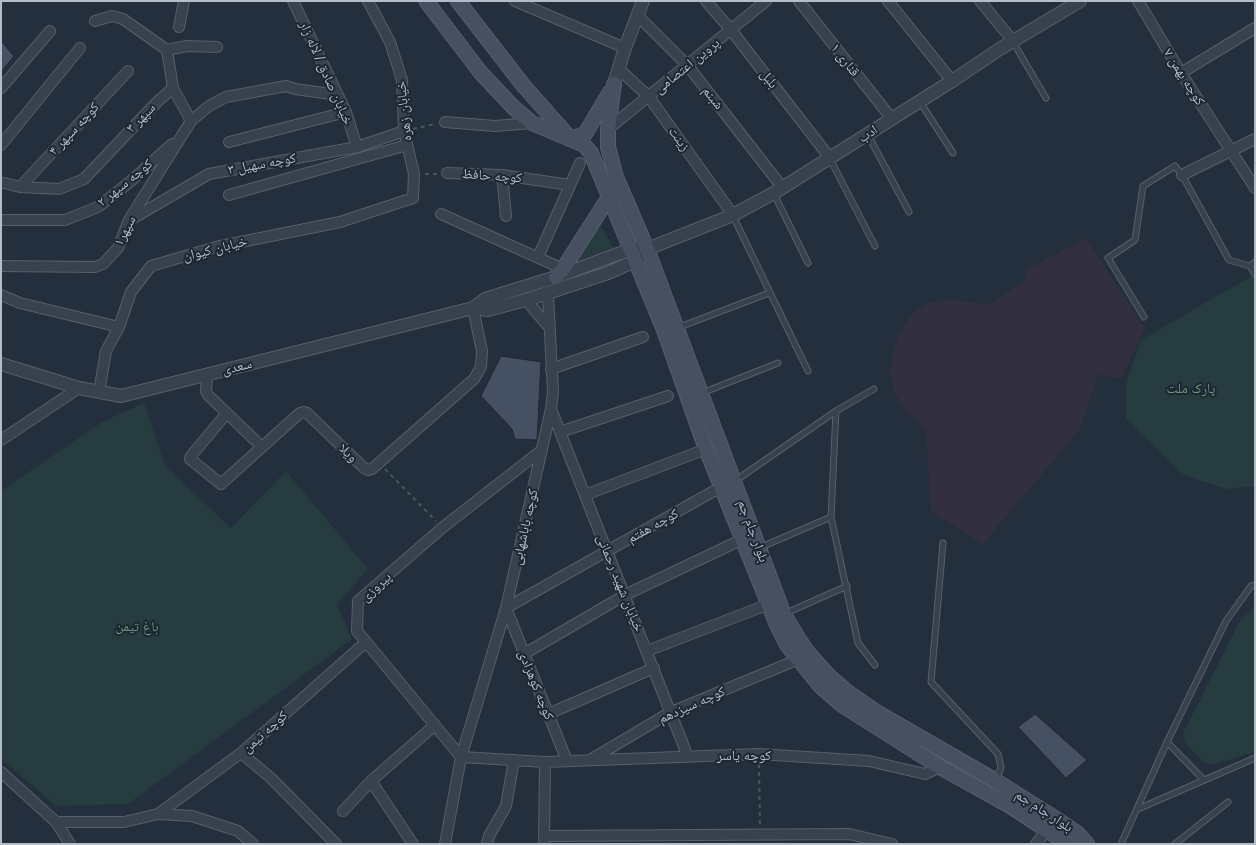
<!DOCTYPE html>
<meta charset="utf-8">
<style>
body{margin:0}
#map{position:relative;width:1256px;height:845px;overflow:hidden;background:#242f3e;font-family:Mulish,sans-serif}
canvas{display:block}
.frame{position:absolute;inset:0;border:2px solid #b4bcc9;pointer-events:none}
</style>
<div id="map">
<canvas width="1256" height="845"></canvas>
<div class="frame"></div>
</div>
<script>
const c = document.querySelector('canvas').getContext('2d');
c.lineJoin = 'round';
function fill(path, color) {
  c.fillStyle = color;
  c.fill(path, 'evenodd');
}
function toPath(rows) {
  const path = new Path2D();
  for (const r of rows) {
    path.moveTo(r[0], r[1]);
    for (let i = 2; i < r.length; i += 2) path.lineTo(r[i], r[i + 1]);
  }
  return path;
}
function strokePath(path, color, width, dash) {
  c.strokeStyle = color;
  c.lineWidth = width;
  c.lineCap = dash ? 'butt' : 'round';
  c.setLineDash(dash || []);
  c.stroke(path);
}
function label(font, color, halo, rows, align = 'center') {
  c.font = font + ' Mulish,"Noto Naskh Arabic",sans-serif';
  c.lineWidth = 4;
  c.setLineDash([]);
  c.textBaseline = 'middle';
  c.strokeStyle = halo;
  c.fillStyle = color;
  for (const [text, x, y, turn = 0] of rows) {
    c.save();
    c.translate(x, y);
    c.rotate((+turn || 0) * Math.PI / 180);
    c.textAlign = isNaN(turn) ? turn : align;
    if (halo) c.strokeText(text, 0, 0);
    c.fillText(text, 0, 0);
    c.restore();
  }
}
fill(toPath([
 [1086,238,1145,328,1122,377,1114,378,1098,374,1080,429,983,544,931,512,926,431,904,409,894,392,890,373,893,353,898,336,914,311,930,303,950,299,988,305,1028,280,1024,271]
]), '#32303f');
fill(toPath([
 [598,222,614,248,579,260],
 [1255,274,1255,486,1227,489,1183,475,1126,419,1126,383,1141,340],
 [144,403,165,466,231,528,286,471,368,569,337,605,352,639,128,804,56,806,1,758,1,491,102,422],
 [1255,606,1255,749,1253,752,1213,765,1204,763,1186,744,1183,733,1240,621]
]), '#263c3f');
const building = toPath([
 [1,41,14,56,1,72,1,41],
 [501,356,541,362,537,440,515,439,512,429,481,396,501,356],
 [1035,714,1087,760,1066,778,1018,727,1035,714]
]);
fill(building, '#455162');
strokePath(building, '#1f2835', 1);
const service = toPath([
 [1013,42,1046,98],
 [920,102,953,153],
 [868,135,909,212],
 [830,159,875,246],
 [774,194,808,263],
 [733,216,808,371],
 [1255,262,1250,266,1255,274],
 [1144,317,1108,258,1135,240,1143,186,1175,166,1182,175,1229,260,1250,266],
 [677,328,769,293],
 [702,393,778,363],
 [836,411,831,517,858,643,875,665],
 [735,481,836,411,874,389],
 [943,543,931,682,998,754,1001,767,996,780],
 [759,548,831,517],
 [784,614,847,586],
 [1167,742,1203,779],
 [1138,809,1255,758],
 [1121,844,1167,742,1226,621,1251,586,1255,585],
 [1175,844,1228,802]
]);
const minor = toPath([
 [293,1,346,112,357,147],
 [515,1,625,48],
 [706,1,731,30,830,158],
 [799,1,892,119],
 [888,1,952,81],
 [980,1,1013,41],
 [1138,1,1181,73,1255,188],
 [638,16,688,66,782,187],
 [95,21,112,16,123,19,167,50,173,88,191,121],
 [179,27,184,1],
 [167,50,187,46,217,47],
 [619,69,649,97,733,215],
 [1181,73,1255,28],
 [1,88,50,31],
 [445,122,495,126,532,123],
 [608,129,766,1],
 [229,142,346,112],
 [1,145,80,48],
 [447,173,502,175,570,185],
 [502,175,506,216],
 [1182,175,1255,139],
 [4,183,20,187,59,189,84,179,157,102,173,88],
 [20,187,128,71],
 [229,195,407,145],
 [441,214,563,269],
 [1,220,65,220,98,207,131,181,172,144],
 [130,220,209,174,357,147,404,131],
 [538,257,580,163],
 [1,266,95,267,103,264,118,248,129,220,191,121,209,106,226,97,286,86,295,89,338,95],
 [1,295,20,303,119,327],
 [526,300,548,326],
 [551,369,643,337],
 [207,375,206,391,208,395,262,447,300,413,304,412,307,413,364,468,368,470,372,469,474,379,481,367,482,351,473,308],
 [99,392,106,351,119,327,131,292,151,266,216,247,340,222,413,198,414,174,404,131,402,80,390,42,368,1],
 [551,409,688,757],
 [226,414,191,456,190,459,221,484,262,447],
 [560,432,668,396],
 [1,440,79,388],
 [585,495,706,449],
 [647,651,769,604],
 [524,654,625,595,743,539],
 [548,714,654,668],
 [241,753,271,778,336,844],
 [461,757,545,762,759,754,869,761,925,774,940,767],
 [461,757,357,631,358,601,442,528,542,450],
 [590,760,671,712,799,659],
 [567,761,506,608,721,487],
 [1,772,56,822,70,844],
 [371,781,413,844],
 [343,811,371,781,435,725],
 [158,814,241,753,366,642],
 [56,822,124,822,158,814,192,816,238,831,253,844],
 [545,836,849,834,892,844],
 [445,844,461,757,506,608,551,409,553,392,548,294],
 [487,844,489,836,506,806,514,760],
 [544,844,545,762],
 [1036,844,1047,830]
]);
const tertiary = toPath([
 [614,84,625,48,643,1],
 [473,308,485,299,556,277,631,249,647,249,733,215,774,193,952,81,998,50,1080,1],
 [1,364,79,388,121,396,473,308,488,310,526,300,608,273,637,260,642,254]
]);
const secondary = toPath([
 [426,1,481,73,514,108,532,123,584,145,591,153,664,330,706,449,777,625,787,645,821,687,842,705,940,767,1010,806,1068,844],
 [458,1,523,85,568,136],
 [614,84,608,129,608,147,616,177,647,249,784,615,798,638,809,654,829,676,849,693,878,713,996,781,1058,820,1077,833,1087,844],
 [570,139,585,134,610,92],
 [556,277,563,269,609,197]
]);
strokePath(service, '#565f6c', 7);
strokePath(minor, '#565f6c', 12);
strokePath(tertiary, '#565f6c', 14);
strokePath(secondary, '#565f6c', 16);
strokePath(toPath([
 [413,129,435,124],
 [425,174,437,174],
 [385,469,436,521],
 [759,764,760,824]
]), '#44595c', 2, [4, 4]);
strokePath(service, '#38414e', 5);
strokePath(minor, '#38414e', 10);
strokePath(tertiary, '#38414e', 12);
strokePath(secondary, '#465061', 14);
label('14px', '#b4bcc9', '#1d2633', [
 ["قناری ۱",845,60,52],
 ["پروین اعتصامی",687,66,-39],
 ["خیابان صادق / لاله زار",326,73,66],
 ["کوچه بهمن ۷",1184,77,58],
 ["بلبل",769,79,52],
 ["شبنم",713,98,52],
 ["خیابان زهره",404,111,-96],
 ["سپهر ۳",141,118,-46],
 ["کوچه سپهر ۴",74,129,-47],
 ["ادب",868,134,-33],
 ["زینت",679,139,54],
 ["کوچه سهیل ۳",262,164,-10],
 ["کوچه حافظ",492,176,4],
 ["کوچه سپهر ۲",125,183,-39],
 ["سپهر۱",125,231,-63],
 ["خیابان کیوان",215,249,-14],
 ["سعدی",237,367,-14],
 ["ویلا",348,453,44],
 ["کوچه هفتم",653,526,-29],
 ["کوچه باباشهابی",525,527,-77],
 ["بلوار جام جم",753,531,70],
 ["خیابان شهید رحمانی",620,583,68],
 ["پیروزی",376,587,-43],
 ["کوچه کوهزادی",536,685,68],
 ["کوچه سیزدهم",692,705,-24],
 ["کوچه تیمن",265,732,-42],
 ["کوچه یاسر",744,756],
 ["بلوار جام جم",1044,811,33]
]);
label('14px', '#6b9a76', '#1d2633', [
 ["پارک ملت",1191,389],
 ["باغ تیمن",137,627]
]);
</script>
